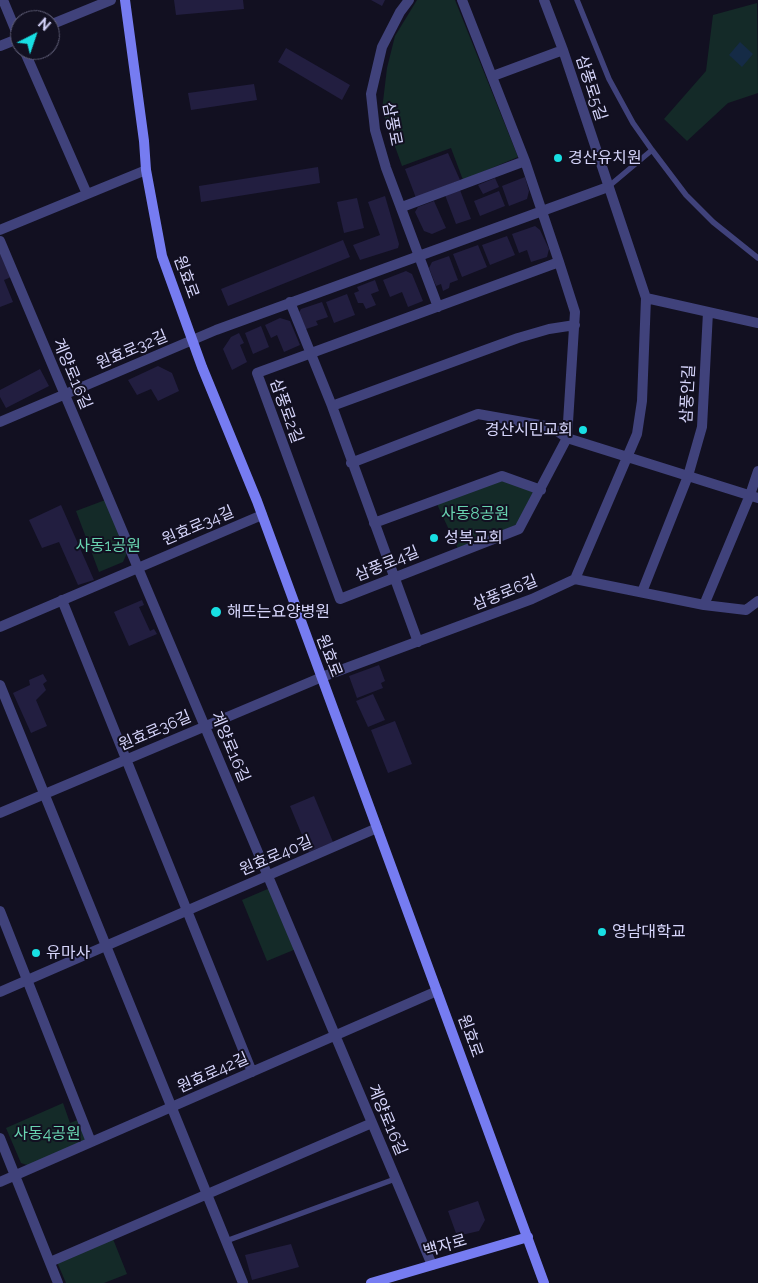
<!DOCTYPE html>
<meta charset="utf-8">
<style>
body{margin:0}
#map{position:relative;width:758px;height:1283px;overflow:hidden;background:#121021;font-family:Raleway,sans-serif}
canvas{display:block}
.north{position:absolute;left:10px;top:10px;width:50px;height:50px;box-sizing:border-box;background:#121021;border:1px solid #605f78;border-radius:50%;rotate:41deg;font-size:14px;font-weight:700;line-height:20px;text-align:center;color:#d6d5fb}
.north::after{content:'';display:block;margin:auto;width:18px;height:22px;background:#18dfe3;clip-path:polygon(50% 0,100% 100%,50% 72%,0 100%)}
</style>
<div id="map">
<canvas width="758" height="1283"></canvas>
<div class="north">N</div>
</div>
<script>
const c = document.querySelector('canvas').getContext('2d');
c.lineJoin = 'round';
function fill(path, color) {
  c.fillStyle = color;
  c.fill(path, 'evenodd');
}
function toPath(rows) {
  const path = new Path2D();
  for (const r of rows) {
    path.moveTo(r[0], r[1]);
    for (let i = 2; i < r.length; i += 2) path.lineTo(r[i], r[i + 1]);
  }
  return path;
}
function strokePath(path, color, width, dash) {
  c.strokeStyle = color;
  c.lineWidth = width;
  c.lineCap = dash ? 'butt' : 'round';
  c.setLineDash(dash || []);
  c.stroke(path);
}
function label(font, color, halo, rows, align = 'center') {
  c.font = font + ' Raleway,"Noto Sans KR",sans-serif';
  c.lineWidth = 4;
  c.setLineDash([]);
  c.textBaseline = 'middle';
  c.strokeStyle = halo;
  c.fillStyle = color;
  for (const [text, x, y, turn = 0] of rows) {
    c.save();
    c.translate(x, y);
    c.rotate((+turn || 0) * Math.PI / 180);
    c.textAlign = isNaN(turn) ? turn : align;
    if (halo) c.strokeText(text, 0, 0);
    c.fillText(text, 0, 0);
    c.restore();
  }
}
fill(toPath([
 [417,0,455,0,518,157,463,180,451,148,402,166,382,110,387,68,395,36],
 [757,3,758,93,728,103,687,141,664,119,706,71,713,15],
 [501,478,535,493,518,524,458,549,436,502],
 [108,499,127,553,123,562,99,572,76,511],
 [270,888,296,949,267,961,242,900],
 [63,1103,70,1123,80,1119,89,1142,30,1166,21,1163,6,1128],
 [113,1239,127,1274,104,1283,66,1283,57,1262]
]), '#142a28');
fill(toPath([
 [740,42,753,54,742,67,729,55]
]), '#152b46');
fill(toPath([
 [174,0,243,0,244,9,176,15],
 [371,0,385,0,382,6],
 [286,48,350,85,342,100,278,62],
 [254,84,257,100,191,110,188,93],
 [448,153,460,180,416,198,405,169],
 [318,167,320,183,201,202,199,186],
 [525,177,529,191,527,199,509,206,502,186],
 [495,178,499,187,483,194,478,185],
 [460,190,471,219,456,224,445,195],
 [499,191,505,206,480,216,474,201],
 [385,196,399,244,398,248,360,260,353,245,380,235,368,202],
 [357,198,364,228,344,233,337,202],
 [434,201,446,228,432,234,424,231,415,212,418,207],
 [535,226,540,230,549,249,547,257,531,262,527,250,519,253,512,234],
 [507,236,515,255,490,265,482,245],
 [343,240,350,257,228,306,221,289],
 [478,245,487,267,462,277,453,254],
 [0,251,11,277,4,280,13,302,0,307],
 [449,256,458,280,450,283,449,288,443,291,441,284,436,286,429,268,432,262],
 [406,271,412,274,423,301,408,307,402,292,390,297,383,280],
 [375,280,379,291,371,294,376,305,366,309,363,303,358,303,354,293,359,291,357,287],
 [347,294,355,315,334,323,326,302],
 [322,302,328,317,316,321,318,325,303,330,298,314,301,309],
 [280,318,290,321,300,345,284,352,277,335,271,338,265,325],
 [261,326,269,347,253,354,245,333],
 [239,333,244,343,240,345,247,362,232,370,223,349,231,337],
 [158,366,172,373,179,391,158,401,151,389,137,395,128,380],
 [40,369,49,386,6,408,0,397,0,390],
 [61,505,94,580,78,585,59,542,42,548,29,520],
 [142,600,144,605,139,607,150,631,154,629,157,634,129,646,114,612],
 [379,665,385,681,381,683,383,688,357,698,349,676],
 [43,674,47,681,43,684,46,690,36,700,47,726,31,733,13,693,30,685,29,680],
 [373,694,385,720,368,727,356,701],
 [395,721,412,764,388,773,371,730],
 [314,796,333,842,309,852,290,806],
 [478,1201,485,1220,479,1231,457,1236,448,1211],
 [291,1244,299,1267,252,1280,245,1255]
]), '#221e40');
strokePath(toPath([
 [577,0,609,79,633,123,652,150,608,187],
 [652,150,686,195,713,222,758,258],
 [226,1241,395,1179]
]), '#40427b', 5.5);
strokePath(toPath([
 [3,0,20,41],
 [409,0,400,12,382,47,371,94,375,130,386,168,438,307],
 [462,0,525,161,559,262,575,312,567,438,519,529,340,599,257,373,559,262],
 [50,25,111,0],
 [0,46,20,38],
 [24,50,87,194],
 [493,76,563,50],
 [402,207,525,161],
 [0,230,146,170],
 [0,241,432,1265],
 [646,298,758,323],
 [290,302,332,406,418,642],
 [332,406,518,338,549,329,575,325],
 [0,422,216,330,608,187],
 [351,463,478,414,551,427,567,438,758,498],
 [374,523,502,476,541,490],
 [575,579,704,605,746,610,758,601],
 [642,592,688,476,702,427,708,312],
 [62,600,252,1072],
 [704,605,750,495,758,471],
 [0,627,262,515],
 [0,685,243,1283],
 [0,813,322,677,532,599,575,579,637,434,642,401,646,298,563,50,544,0],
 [0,911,91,1142],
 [0,992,377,828],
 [0,1138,58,1283],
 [0,1182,437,991],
 [50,1262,372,1123]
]), '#40427b', 10);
strokePath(toPath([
 [125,0,144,141,146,170,162,256,202,367,257,501,544,1283],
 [371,1283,528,1237]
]), '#767cf1', 10);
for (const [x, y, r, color] of [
 [558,158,5,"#18dfe3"],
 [583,430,5,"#18dfe3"],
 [434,538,5,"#18dfe3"],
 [216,612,6,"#18dfe3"],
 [602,932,5,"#18dfe3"],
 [36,953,5,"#18dfe3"]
]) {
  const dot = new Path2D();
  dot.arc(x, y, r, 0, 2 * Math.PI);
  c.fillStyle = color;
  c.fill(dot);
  strokePath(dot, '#121021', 2);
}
label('16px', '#d6d5fb', '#121021', [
 ["삼풍로5길",591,88,72],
 ["삼풍로",392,124,79],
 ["원효로",186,277,70],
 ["원효로32길",132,350,-23],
 ["계양로16길",72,374,67],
 ["삼풍안길",688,394,-87],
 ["삼풍로2길",286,411,70],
 ["원효로34길",198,526,-23],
 ["삼풍로4길",387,564,-22],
 ["삼풍로6길",505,593,-22],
 ["원효로",329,656,69],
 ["원효로36길",155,731,-23],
 ["계양로16길",230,747,67],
 ["원효로40길",276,856,-23],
 ["원효로",470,1036,70],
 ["원효로42길",213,1073,-24],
 ["계양로16길",387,1120,67],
 ["백자로",445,1246,-16]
]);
label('16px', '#d6d5fb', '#121021', [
 ["경산유치원",568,158],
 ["경산시민교회",573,430,"right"],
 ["성복교회",444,538],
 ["해뜨는요양병원",227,612],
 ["영남대학교",612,932],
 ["유마사",46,953]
], 'left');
label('16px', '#68d3b0', '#121021', [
 ["사동8공원",475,514],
 ["사동1공원",108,546],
 ["사동4공원",47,1134]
]);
</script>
